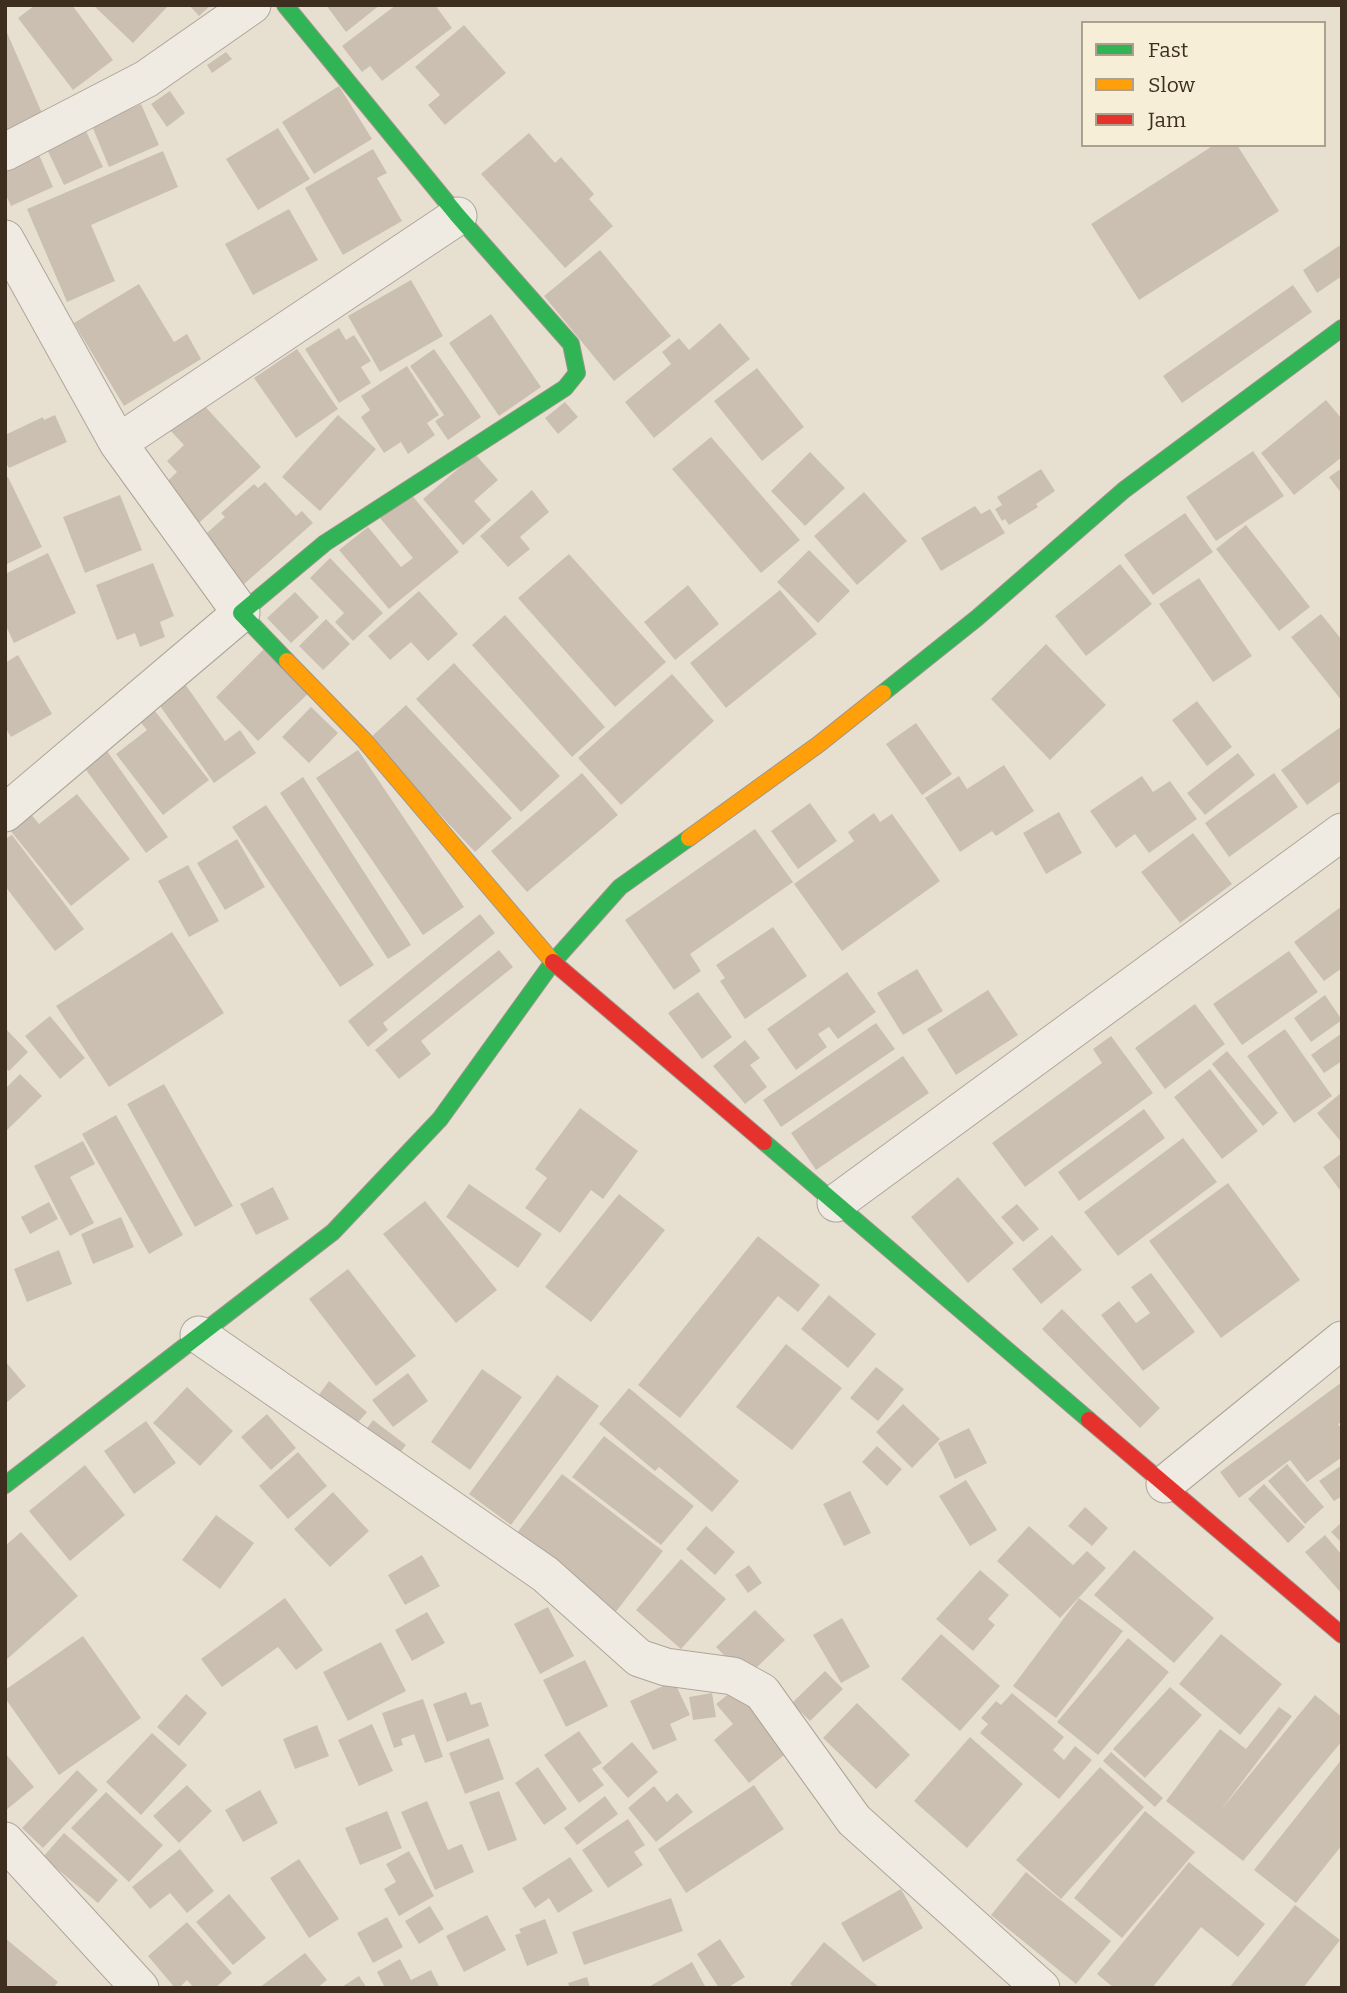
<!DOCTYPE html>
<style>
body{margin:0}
#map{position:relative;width:1347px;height:1993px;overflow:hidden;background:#e7e0d1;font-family:Bitter,serif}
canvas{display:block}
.frame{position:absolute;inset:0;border:7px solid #3d2e20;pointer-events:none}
.legend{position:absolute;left:1081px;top:21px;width:245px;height:126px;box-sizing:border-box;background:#f7eed8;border:2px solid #ada18e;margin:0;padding:9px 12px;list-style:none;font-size:21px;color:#3d2e20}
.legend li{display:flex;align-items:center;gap:14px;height:35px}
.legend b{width:35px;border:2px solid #ada18e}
</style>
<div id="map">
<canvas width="1347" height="1993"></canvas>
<div class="frame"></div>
<ul class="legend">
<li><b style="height:9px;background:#30b455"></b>Fast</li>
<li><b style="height:9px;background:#ff9f0a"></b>Slow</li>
<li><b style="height:9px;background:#e5322d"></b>Jam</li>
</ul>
</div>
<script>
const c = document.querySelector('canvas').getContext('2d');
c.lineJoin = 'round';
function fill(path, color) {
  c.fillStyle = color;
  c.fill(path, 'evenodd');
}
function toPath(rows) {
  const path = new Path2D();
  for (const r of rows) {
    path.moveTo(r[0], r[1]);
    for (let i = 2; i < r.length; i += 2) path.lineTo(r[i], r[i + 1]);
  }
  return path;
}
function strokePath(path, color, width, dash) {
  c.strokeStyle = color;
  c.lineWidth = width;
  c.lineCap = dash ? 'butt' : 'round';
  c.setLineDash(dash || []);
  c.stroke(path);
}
fill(toPath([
 [35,5,72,5,113,60,73,90,18,18],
 [93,5,169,5,133,43],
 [189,5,211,5,199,16],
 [326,5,380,5,346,32],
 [396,5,435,5,452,28,382,81,370,66,362,72,342,46],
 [464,25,506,73,445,125,428,105,440,95,415,67],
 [5,28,45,120,5,137],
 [226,52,232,59,212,73,207,65],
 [339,86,372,139,314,174,282,122],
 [170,91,185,113,167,127,151,104],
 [141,104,159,145,109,167,92,126],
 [278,128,310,179,258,210,226,159],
 [85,129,103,167,64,185,46,147],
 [529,133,555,163,561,157,594,194,589,199,613,226,565,268,481,174],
 [1214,145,1237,145,1279,211,1139,300,1091,224],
 [36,148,53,187,11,206,5,193,5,162],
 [373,149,387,173,377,178,402,221,343,255,305,188],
 [163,151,178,187,91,225,115,281,67,302,27,209],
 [289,209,318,260,253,295,225,244],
 [1342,244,1342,276,1317,293,1303,270],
 [600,250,671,336,614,381,544,296],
 [411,280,443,336,380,372,348,316],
 [139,284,174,342,187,334,201,359,124,406,74,323],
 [1293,285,1312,312,1182,403,1163,376],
 [491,314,541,387,499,416,449,343],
 [720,323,750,359,654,438,625,402,671,364,662,352,679,338,689,350],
 [339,328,346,340,354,335,371,361,361,367,371,383,339,403,305,349],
 [297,349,338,409,296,438,254,378],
 [434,349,481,417,448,440,435,421,444,415,410,366],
 [407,366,439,415,427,423,435,435,408,454,401,442,384,453,361,417,370,410,361,396],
 [757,368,804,427,762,461,714,401],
 [199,400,261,467,191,530,156,492,177,472,167,461,184,445,168,428],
 [1326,400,1342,419,1342,457,1294,495,1261,453],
 [565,402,578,417,558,434,545,418],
 [55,415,67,442,9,468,5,461,5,435,43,417,44,420],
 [338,415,376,449,320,511,282,477],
 [711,437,800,540,761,573,672,469],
 [1253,451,1284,496,1216,541,1186,497],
 [810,452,845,488,805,526,771,491],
 [475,454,498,480,474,501,491,520,463,545,423,499],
 [1342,468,1342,494,1329,477],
 [1041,469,1055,491,1036,504,1038,507,1009,525,1005,519,1002,521,995,509,1002,505,997,497],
 [8,477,42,547,5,565,5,478],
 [265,482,296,516,302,511,313,523,243,585,201,538,225,517,221,513,254,484,258,488],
 [532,490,549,512,520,537,530,549,508,567,480,536],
 [864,492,907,541,857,585,814,536],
 [410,493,459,552,389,609,339,550,368,527,401,567,413,558,380,518],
 [120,495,142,550,85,573,63,517],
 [975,506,981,514,990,509,1005,533,941,571,921,538],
 [1185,513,1213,552,1153,595,1124,555],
 [1246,525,1310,607,1279,631,1216,549],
 [809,550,850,591,818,623,777,582],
 [48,553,76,613,14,643,5,624,5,574],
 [569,554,666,662,615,707,518,598],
 [330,558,383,613,353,641,335,622,344,613,310,578],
 [153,563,174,616,160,622,165,637,140,647,135,633,117,640,96,585],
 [1120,564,1152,604,1086,656,1055,616],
 [1199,578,1252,656,1213,682,1159,604],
 [688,585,719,624,675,660,644,622],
 [780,590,817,634,726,708,690,663],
 [419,591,458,634,428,661,411,642,390,660,368,636],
 [295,592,319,617,291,643,267,618],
 [1321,614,1342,640,1342,701,1291,637],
 [505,615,605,727,572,757,472,645],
 [326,619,350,644,323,670,299,646],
 [1046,644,1106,705,1050,760,991,699],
 [267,646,311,691,258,741,216,697],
 [18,655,52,714,11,737,5,727,5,663],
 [454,663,560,776,521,812,416,699],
 [672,674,714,721,621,805,578,758],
 [185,684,225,741,240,730,256,753,214,783,158,703],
 [1197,701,1232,747,1207,766,1172,720],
 [406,705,512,818,475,852,369,739],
 [151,706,209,780,163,815,116,754,147,730,136,717],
 [311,707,338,733,309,763,282,737],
 [916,723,952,774,922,795,886,744],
 [1342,726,1342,780,1307,805,1281,770],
 [358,750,464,907,423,935,316,778],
 [107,751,168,837,146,853,84,767],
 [1238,753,1255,775,1205,815,1187,793],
 [1004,765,1034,811,996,836,992,831,960,852,925,798,959,776,967,789],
 [582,773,618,815,527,892,491,851],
 [1274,773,1298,807,1229,857,1205,823],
 [1142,776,1153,792,1170,781,1197,819,1149,853,1135,834,1116,848,1090,811],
 [303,777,411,945,388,959,280,793],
 [77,794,130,859,71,906,6,825,27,809,39,824],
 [810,803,837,841,798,869,771,831],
 [266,805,374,965,340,987,232,827],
 [1059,812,1082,853,1046,874,1023,833],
 [874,813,880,822,892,814,940,881,842,951,794,884,854,841,848,832],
 [755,829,793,882,690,954,701,971,674,990,625,920],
 [1193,833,1232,884,1180,923,1141,872],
 [12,835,84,929,55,951,5,886,5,839],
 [237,839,265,887,225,910,197,863],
 [188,865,219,921,189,937,158,881],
 [1342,906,1342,968,1324,981,1294,942],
 [480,914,495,933,383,1023,388,1030,368,1047,348,1021],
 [773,927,807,976,745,1019,720,981,725,978,716,965],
 [172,932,224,1013,109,1087,56,1006],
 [499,950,513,967,421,1041,431,1054,399,1079,375,1050],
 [1289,951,1318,992,1242,1045,1213,1004],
 [917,969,943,1011,903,1035,877,993],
 [847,972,876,1012,838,1039,829,1027,818,1034,827,1047,796,1070,767,1029],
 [988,990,1018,1035,956,1075,927,1029],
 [698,992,732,1037,702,1059,668,1013],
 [1325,995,1342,1020,1311,1042,1294,1018],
 [1195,1004,1225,1044,1165,1089,1135,1048],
 [50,1016,85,1058,60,1079,25,1036],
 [876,1023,895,1049,781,1127,763,1100],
 [5,1028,28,1052,9,1071,5,1068],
 [1285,1029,1332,1096,1294,1123,1247,1056],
 [1342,1033,1342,1061,1324,1073,1311,1055],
 [1111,1036,1153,1093,1025,1187,992,1143,1102,1063,1093,1049],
 [745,1040,760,1058,750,1065,767,1087,745,1104,713,1066],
 [1227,1051,1278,1113,1263,1126,1212,1064],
 [903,1056,929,1093,816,1170,791,1133],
 [1210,1069,1258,1131,1222,1159,1174,1097],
 [20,1074,42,1096,5,1132,5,1089],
 [164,1084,233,1206,195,1227,127,1104],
 [1342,1092,1342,1143,1317,1113],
 [580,1108,638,1151,603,1199,591,1190,560,1233,525,1208,547,1178,535,1169],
 [1144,1109,1165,1138,1079,1201,1058,1172],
 [116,1115,183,1235,149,1254,82,1134],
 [1183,1138,1217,1182,1118,1256,1084,1212],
 [83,1141,95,1164,70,1177,94,1223,70,1236,34,1166],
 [1342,1153,1342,1193,1323,1167],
 [958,1177,1014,1243,968,1283,911,1217],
 [1228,1183,1300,1280,1221,1338,1149,1241],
 [469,1184,542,1234,518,1268,446,1217],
 [273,1187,289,1219,256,1235,240,1204],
 [619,1194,665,1230,591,1322,545,1287],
 [425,1201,497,1290,456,1323,383,1234],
 [49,1202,58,1219,30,1234,21,1217],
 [1017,1204,1039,1229,1023,1242,1001,1217],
 [121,1217,134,1247,93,1264,81,1234],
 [1052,1235,1082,1270,1041,1304,1012,1269],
 [758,1236,820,1285,798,1312,778,1296,680,1418,638,1385],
 [59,1250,72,1284,27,1302,14,1269],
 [348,1269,416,1356,376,1386,309,1299],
 [1151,1273,1195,1332,1143,1371,1101,1315,1119,1301,1136,1323,1150,1313,1131,1287],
 [829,1295,876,1334,848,1368,801,1329],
 [1062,1309,1160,1408,1140,1428,1042,1329],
 [786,1344,842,1388,792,1450,736,1407],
 [5,1361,26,1386,5,1404],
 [876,1367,904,1389,878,1421,850,1398],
 [482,1369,522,1397,470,1470,431,1442],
 [408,1373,428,1401,393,1427,372,1400],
 [557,1375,599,1406,511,1525,469,1494],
 [329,1381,367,1412,355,1426,318,1396],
 [1342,1382,1342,1422,1338,1424,1342,1429,1342,1457,1307,1482,1290,1460,1239,1498,1220,1472],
 [187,1387,233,1431,200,1466,153,1423],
 [629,1388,739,1481,712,1512,659,1467,655,1471,599,1424],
 [903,1404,940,1439,912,1468,876,1432],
 [267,1414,296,1448,271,1470,241,1437],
 [373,1420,406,1445,393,1462,360,1438],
 [146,1421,176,1463,134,1494,104,1451],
 [969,1428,987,1463,955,1479,938,1443],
 [604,1436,694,1506,661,1545,572,1477],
 [877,1446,902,1469,887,1486,862,1462],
 [298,1452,327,1486,288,1519,259,1486],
 [1287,1464,1324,1507,1305,1524,1268,1481],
 [85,1465,125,1515,70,1561,29,1511],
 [1342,1465,1342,1496,1334,1501,1319,1481],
 [562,1474,663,1551,611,1618,510,1542],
 [966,1480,997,1530,970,1546,939,1496],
 [1264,1484,1305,1527,1288,1543,1248,1499],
 [850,1491,871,1533,844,1546,823,1504],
 [333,1492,369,1531,330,1567,294,1529],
 [1085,1507,1108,1528,1092,1546,1068,1526],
 [216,1515,254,1543,220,1589,182,1560],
 [1342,1522,1342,1543,1331,1532],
 [706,1526,735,1552,715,1575,686,1549],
 [1029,1526,1073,1565,1087,1551,1106,1568,1060,1618,997,1561],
 [21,1532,78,1596,5,1661,5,1546],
 [1325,1535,1342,1555,1342,1594,1305,1552],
 [1134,1550,1214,1618,1174,1663,1094,1595],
 [422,1555,440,1586,405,1605,388,1575],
 [681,1559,726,1599,681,1649,636,1610],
 [749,1565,762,1583,748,1593,735,1575],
 [980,1570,1009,1595,988,1619,995,1625,973,1651,936,1619],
 [285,1598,323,1650,296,1670,278,1647,222,1687,201,1659],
 [1079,1598,1123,1631,1056,1718,1013,1686],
 [548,1607,574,1656,540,1674,514,1624],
 [755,1610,785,1640,752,1672,737,1668,716,1647],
 [427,1612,445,1643,412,1661,395,1630],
 [842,1618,870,1667,841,1683,813,1635],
 [941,1634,1000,1686,960,1731,901,1679],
 [1221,1634,1282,1684,1240,1735,1179,1684],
 [83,1636,141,1718,59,1775,5,1698,5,1690],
 [1128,1638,1169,1672,1098,1755,1057,1722],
 [381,1642,406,1691,348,1721,323,1672],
 [585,1660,608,1706,566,1727,543,1680],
 [825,1671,843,1689,810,1721,792,1703],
 [674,1681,690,1715,670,1724,677,1740,653,1750,630,1701],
 [1170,1687,1202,1715,1145,1778,1113,1749],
 [736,1688,788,1752,749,1783,714,1740,733,1724,716,1704],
 [466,1692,471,1705,481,1702,489,1726,447,1742,433,1704],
 [712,1693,716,1717,693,1720,689,1697],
 [1012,1693,1064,1737,1053,1750,1064,1760,1075,1746,1092,1760,1059,1799,980,1733,988,1724,981,1718,996,1701,1001,1705],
 [186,1694,207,1713,179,1746,157,1727],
 [1315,1695,1342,1717,1342,1741,1243,1861,1166,1801,1220,1729,1246,1749,1279,1707,1292,1716,1220,1811],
 [423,1699,443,1757,425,1763,414,1734,401,1739,403,1745,394,1748,382,1713],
 [857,1703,910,1755,876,1789,823,1738],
 [372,1724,393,1771,359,1786,338,1740],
 [317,1725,329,1756,295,1769,283,1739],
 [579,1731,602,1763,592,1769,604,1785,579,1803,544,1755],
 [152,1733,187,1765,141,1815,106,1782],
 [970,1737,1023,1784,967,1848,914,1801],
 [489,1738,504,1779,465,1794,449,1753],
 [632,1742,658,1772,628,1798,602,1768],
 [1111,1752,1163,1798,1155,1807,1103,1761],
 [5,1753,34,1787,5,1811],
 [1342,1759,1342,1845,1296,1903,1254,1870],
 [538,1767,567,1809,544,1825,515,1783],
 [1100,1767,1144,1807,1061,1899,1016,1860],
 [77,1770,98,1790,43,1848,22,1828],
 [187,1785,212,1811,179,1843,153,1816],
 [754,1785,784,1829,686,1893,658,1849],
 [654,1786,667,1802,677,1793,693,1812,656,1842,628,1808],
 [260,1790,278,1823,243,1842,225,1810],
 [499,1791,517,1840,488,1851,469,1802],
 [106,1792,163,1845,129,1882,71,1828],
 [605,1796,618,1814,577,1845,564,1828],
 [427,1801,448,1850,462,1844,474,1872,435,1890,401,1812],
 [387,1811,402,1848,360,1865,345,1828],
 [1145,1811,1195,1852,1122,1938,1074,1898],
 [628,1819,645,1845,634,1852,643,1865,608,1888,582,1850],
 [64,1833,118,1880,98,1903,43,1857],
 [180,1849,214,1891,187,1913,170,1893,150,1909,132,1887],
 [409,1851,434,1896,399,1916,384,1889,396,1882,386,1864],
 [570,1857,593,1891,558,1913,549,1898,535,1908,522,1888],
 [299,1859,339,1919,309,1938,270,1878],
 [1189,1862,1265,1924,1238,1957,1201,1927,1152,1988,1114,1988,1097,1974],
 [1026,1872,1111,1941,1076,1984,991,1915],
 [901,1889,923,1928,863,1962,841,1923],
 [229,1894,266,1938,233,1965,196,1922],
 [671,1898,683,1931,584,1965,572,1932],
 [1295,1905,1340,1940,1303,1988,1229,1988],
 [430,1906,444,1929,419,1944,405,1921],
 [487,1915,506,1950,464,1972,446,1936],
 [387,1917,403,1947,373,1963,357,1933],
 [545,1919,558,1953,527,1966,515,1935,521,1933,519,1929],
 [187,1922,232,1973,215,1988,194,1988,187,1980,179,1988,175,1988,148,1956],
 [5,1938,58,1982,53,1988,5,1988],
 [720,1939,745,1977,727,1988,719,1988,697,1954],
 [824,1942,880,1988,795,1988,790,1984],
 [305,1953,327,1980,317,1988,259,1988],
 [400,1959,411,1980,431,1970,440,1988,385,1988,377,1972],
 [692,1962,706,1988,647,1988],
 [359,1976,367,1988,340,1988],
 [587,1977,590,1988,570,1988,568,1983]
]), '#cbbfb2');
const street = toPath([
 [5,152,146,79,252,5],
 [5,239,118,443,241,613,5,813],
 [118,443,458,216],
 [836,1203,1342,832],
 [199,1335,545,1574,639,1658,666,1667,733,1676,762,1692,854,1820,1041,1988],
 [1165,1484,1342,1340],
 [5,1841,140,1988]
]);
const fast = toPath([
 [285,5,458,216,571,344,577,373,565,388,325,543,241,613,287,661],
 [883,693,977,618,1124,490,1342,328],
 [764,1142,1089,1420],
 [5,1485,333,1232,440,1119,553,962,620,887,689,838]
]);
const slow = toPath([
 [287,661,364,740,553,962],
 [689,838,819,744,883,693]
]);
const jam = toPath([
 [553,962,764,1142],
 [1089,1420,1342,1635]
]);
strokePath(street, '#ada599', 39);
strokePath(fast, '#9c958a', 18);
strokePath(slow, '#9c958a', 18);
strokePath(jam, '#9c958a', 18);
strokePath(street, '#efebe3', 37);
strokePath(fast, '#30b455', 16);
strokePath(slow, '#ff9f0a', 16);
strokePath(jam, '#e5322d', 16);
</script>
